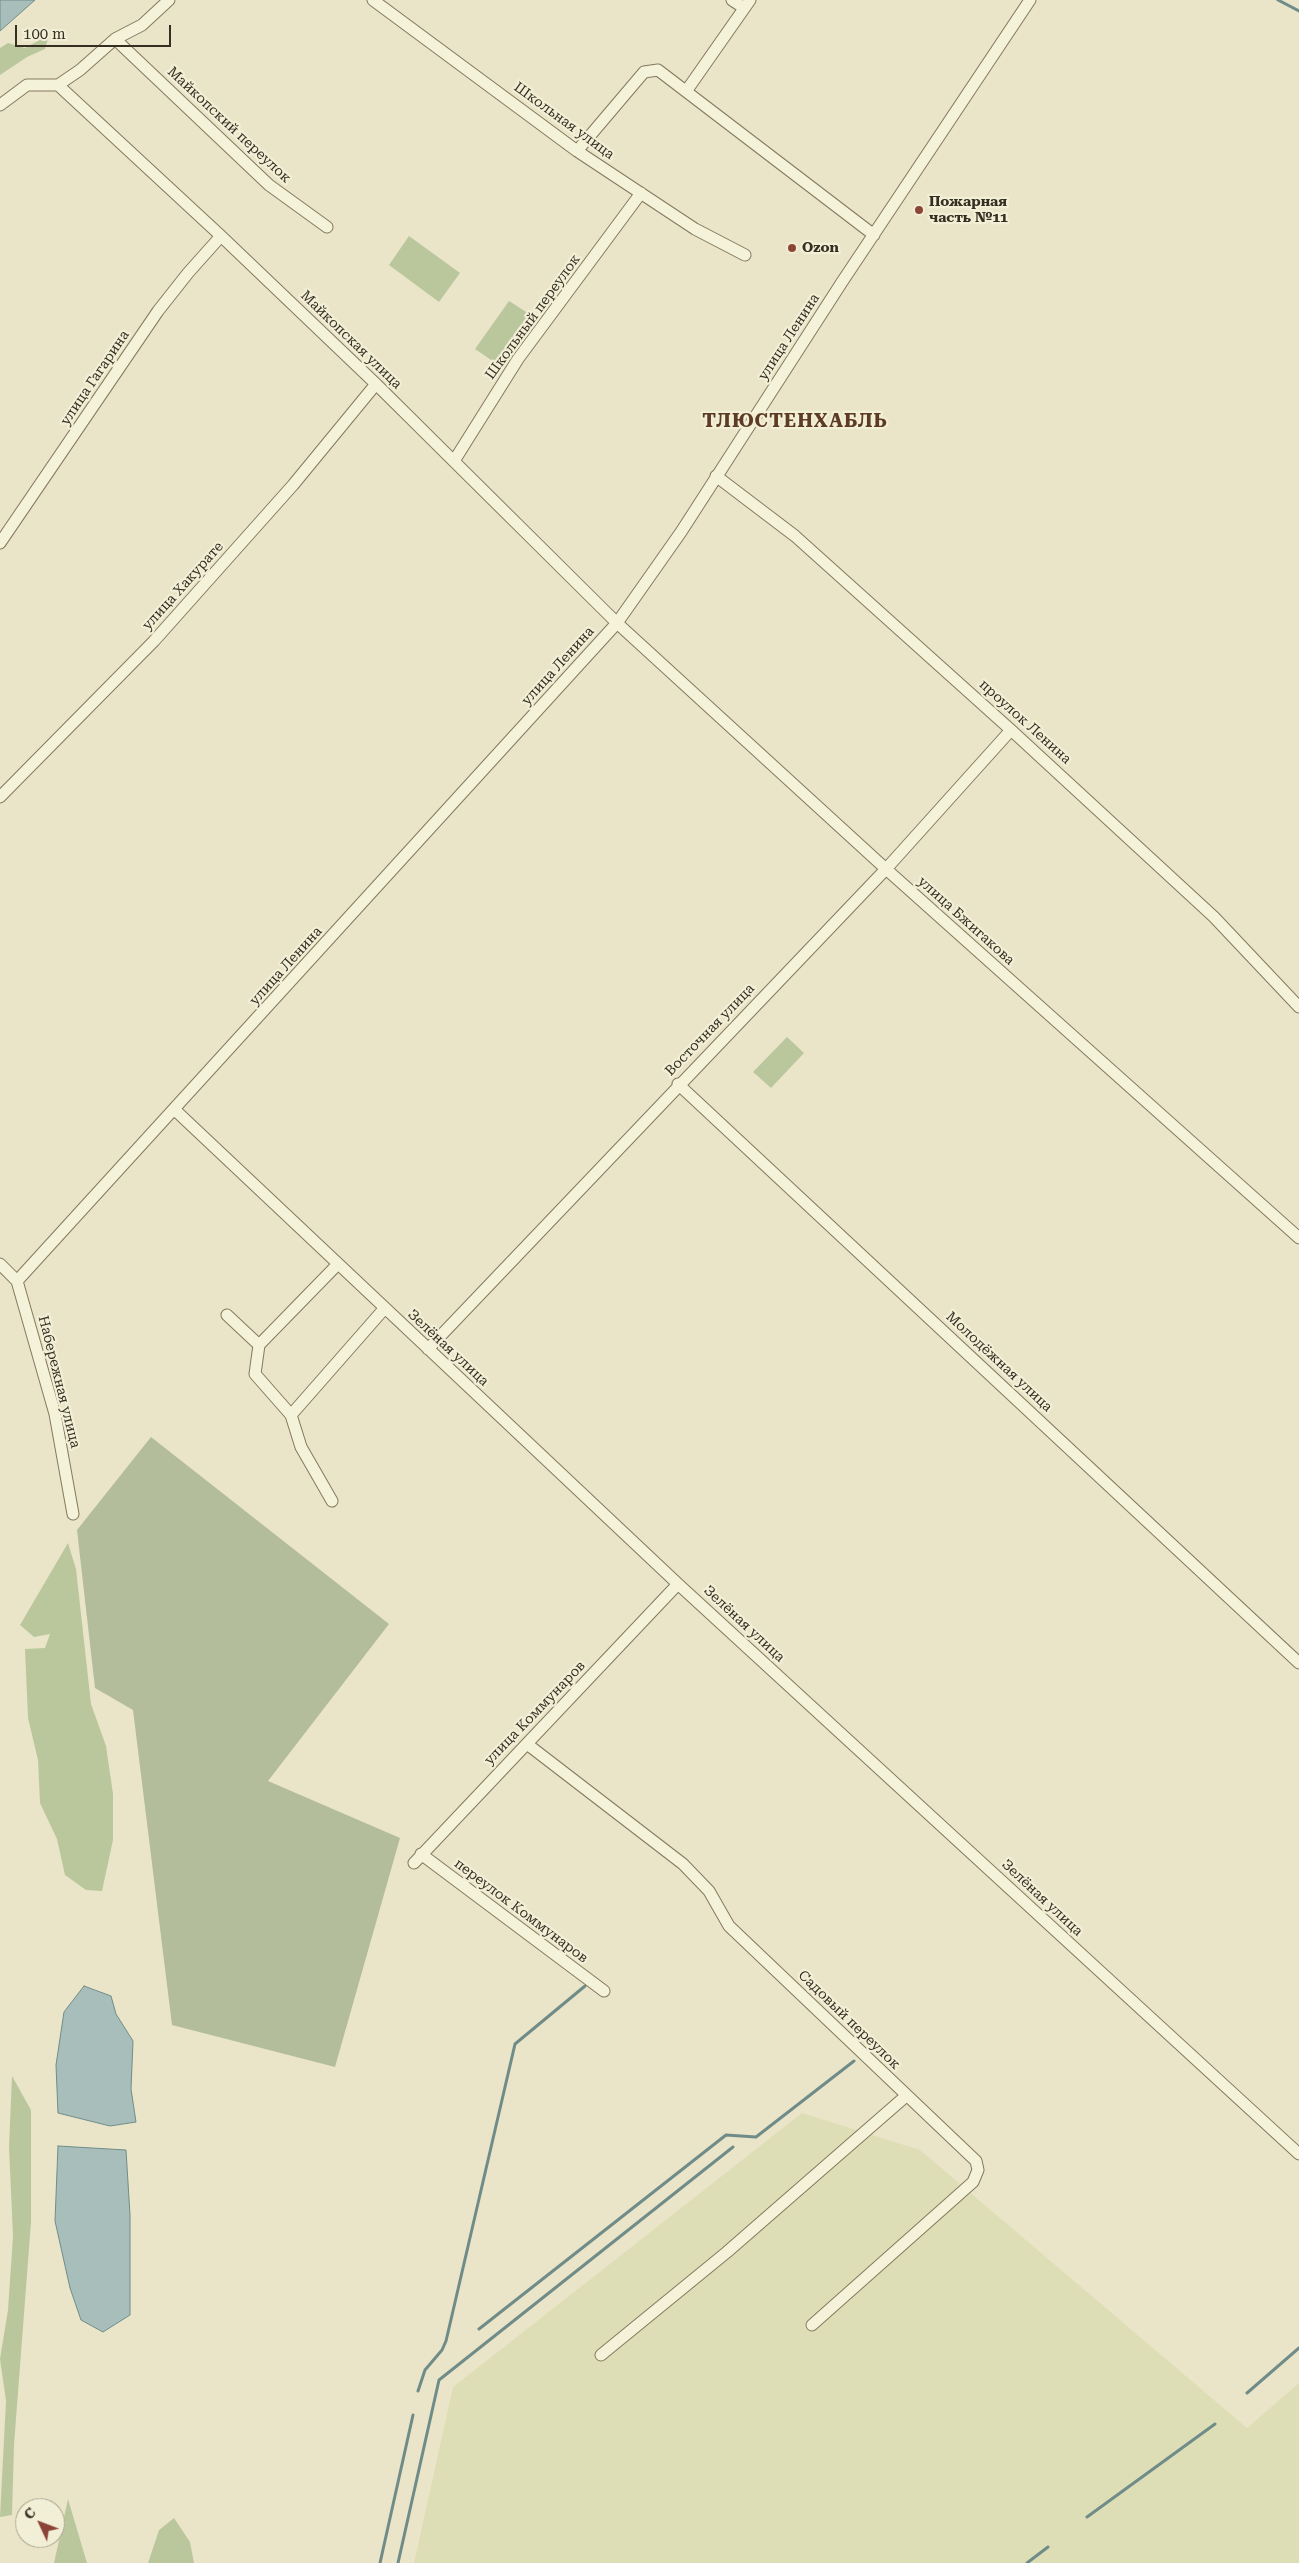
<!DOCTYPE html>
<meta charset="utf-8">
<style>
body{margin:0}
#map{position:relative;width:1299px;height:2563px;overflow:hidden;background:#eae5c8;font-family:"Roboto Serif",serif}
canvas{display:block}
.north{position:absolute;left:15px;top:2498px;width:50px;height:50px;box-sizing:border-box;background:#f2efd7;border:1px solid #a7a28e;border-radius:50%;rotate:313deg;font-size:14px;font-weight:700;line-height:20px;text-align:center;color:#362e21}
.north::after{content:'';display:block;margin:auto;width:18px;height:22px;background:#8c4436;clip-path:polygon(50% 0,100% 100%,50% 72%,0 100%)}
.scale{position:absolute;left:15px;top:25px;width:156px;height:22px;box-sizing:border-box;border:2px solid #362e21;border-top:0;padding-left:6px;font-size:15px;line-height:18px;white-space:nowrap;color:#362e21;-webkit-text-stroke:4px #f2efd7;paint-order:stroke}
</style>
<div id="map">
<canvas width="1299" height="2563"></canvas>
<div class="north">С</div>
<div class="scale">100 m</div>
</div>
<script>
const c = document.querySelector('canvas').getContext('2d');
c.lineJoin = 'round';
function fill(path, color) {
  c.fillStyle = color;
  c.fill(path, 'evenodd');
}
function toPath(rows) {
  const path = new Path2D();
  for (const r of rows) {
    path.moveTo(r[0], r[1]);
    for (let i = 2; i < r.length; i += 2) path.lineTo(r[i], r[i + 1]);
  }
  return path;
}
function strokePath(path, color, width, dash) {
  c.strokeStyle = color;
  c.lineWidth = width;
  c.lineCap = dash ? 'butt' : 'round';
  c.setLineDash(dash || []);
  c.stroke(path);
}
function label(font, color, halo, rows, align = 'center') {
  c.font = font + ' "Roboto Serif",serif';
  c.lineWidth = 4.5;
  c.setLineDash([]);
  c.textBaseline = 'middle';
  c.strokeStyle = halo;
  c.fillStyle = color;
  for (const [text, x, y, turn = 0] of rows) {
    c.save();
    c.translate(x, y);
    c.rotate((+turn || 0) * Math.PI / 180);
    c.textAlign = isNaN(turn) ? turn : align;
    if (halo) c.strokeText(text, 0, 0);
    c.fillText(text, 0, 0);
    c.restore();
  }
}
fill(toPath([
 [802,2113,920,2150,1247,2428,1299,2383,1299,2563,414,2563,453,2387]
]), '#dedeb6');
fill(toPath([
 [49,35,45,49,27,57,0,75,0,48,8,43,25,48],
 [409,236,460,273,439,302,389,265],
 [509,301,534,317,500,366,475,349],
 [787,1037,804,1053,771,1088,753,1072],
 [68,1543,76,1569,91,1704,106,1746,113,1794,113,1840,102,1891,86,1890,65,1875,57,1839,40,1803,38,1760,28,1718,25,1649,45,1648,50,1634,34,1637,20,1625],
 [12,2076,31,2110,31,2222,14,2445,12,2515,0,2517,6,2401,0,2359,8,2310,13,2236,9,2147],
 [68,2499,87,2563,54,2563],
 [174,2518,190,2542,194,2563,148,2563,159,2530]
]), '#bac79d');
fill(toPath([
 [151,1437,389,1624,268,1781,400,1838,335,2067,172,2025,133,1710,95,1688,77,1530]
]), '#b3bd9b');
const water = toPath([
 [0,0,35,0,0,31,0,0],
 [84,1986,111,1996,116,2014,133,2041,131,2089,136,2122,110,2126,58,2113,56,2065,64,2012,84,1986],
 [58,2146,126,2150,130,2215,130,2315,103,2332,81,2320,70,2288,55,2221,58,2146]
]);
fill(water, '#a8bebb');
strokePath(water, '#708c89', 1);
strokePath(toPath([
 [1278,0,1299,11],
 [479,2329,726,2135,756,2137,854,2061],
 [418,2391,425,2370,442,2350,446,2341,515,2044,585,1986],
 [1247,2393,1299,2348],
 [1087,2517,1215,2424],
 [380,2563,413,2415],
 [398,2563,439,2380,733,2147],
 [1027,2563,1048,2547]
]), '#708c89', 3);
const minor = toPath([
 [373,0,577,151,695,229,745,255],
 [732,0,744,8],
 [115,39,269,185,327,227],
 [58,85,221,236,376,384,617,623,886,869,1299,1238],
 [58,85,80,70,115,39,142,25,169,0],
 [687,90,750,0],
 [0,105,27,85,58,85],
 [577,151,644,72,658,70,874,235],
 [454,461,518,359,641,193],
 [716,476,795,536,1011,730,1214,917,1299,1007],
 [0,543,158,311,188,273,221,236],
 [0,797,154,641,293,485,376,384],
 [678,1084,1299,1663],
 [175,1110,678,1584,1299,2154],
 [0,1264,17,1281,55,1414,73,1514],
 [17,1281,617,623,681,532,842,282,1030,0],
 [227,1315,259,1345,337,1265],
 [259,1345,255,1374,291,1415],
 [428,1349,886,869,1011,730],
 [332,1501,301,1447,291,1415,384,1309],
 [527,1744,683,1864,709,1891,729,1926,976,2161,978,2170,973,2182,812,2325],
 [421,1854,604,1991],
 [414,1863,678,1584],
 [601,2355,727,2252,906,2096]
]);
strokePath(minor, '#84795f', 13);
strokePath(minor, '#f5f2da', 11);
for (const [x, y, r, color] of [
 [919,210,5,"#8c4436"],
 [792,248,5,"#8c4436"]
]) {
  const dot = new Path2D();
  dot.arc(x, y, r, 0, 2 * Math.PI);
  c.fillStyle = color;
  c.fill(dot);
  strokePath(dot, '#f2efd7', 2);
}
label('14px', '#362e21', '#f2efd7', [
 ["Школьная улица",564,121,36],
 ["Майкопский переулок",229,125,43],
 ["Школьный переулок",533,317,-54],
 ["улица Ленина",789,337,-57],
 ["Майкопская улица",351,340,44],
 ["улица Гагарина",95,378,-56],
 ["улица Хакурате",183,586,-48],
 ["улица Ленина",558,666,-48],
 ["проулок Ленина",1025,722,42],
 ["улица Бжигакова",966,921,42],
 ["улица Ленина",286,966,-48],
 ["Восточная улица",710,1030,-46],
 ["Зелёная улица",448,1348,43],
 ["Молодёжная улица",999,1362,43],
 ["Набережная улица",59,1382,76],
 ["Зелёная улица",744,1624,43],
 ["улица Коммунаров",535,1713,-46],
 ["Зелёная улица",1042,1898,43],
 ["переулок Коммунаров",521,1911,37],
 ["Садовый переулок",849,2020,44]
]);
label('bold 14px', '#362e21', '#f2efd7', [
 ["Пожарная",929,202],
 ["часть №11",929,218],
 ["Ozon",802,248]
], 'left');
c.letterSpacing = '1px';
label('bold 19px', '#5d3b25', '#f2efd7', [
 ["ТЛЮСТЕНХАБЛЬ",795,421]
]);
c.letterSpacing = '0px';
</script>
